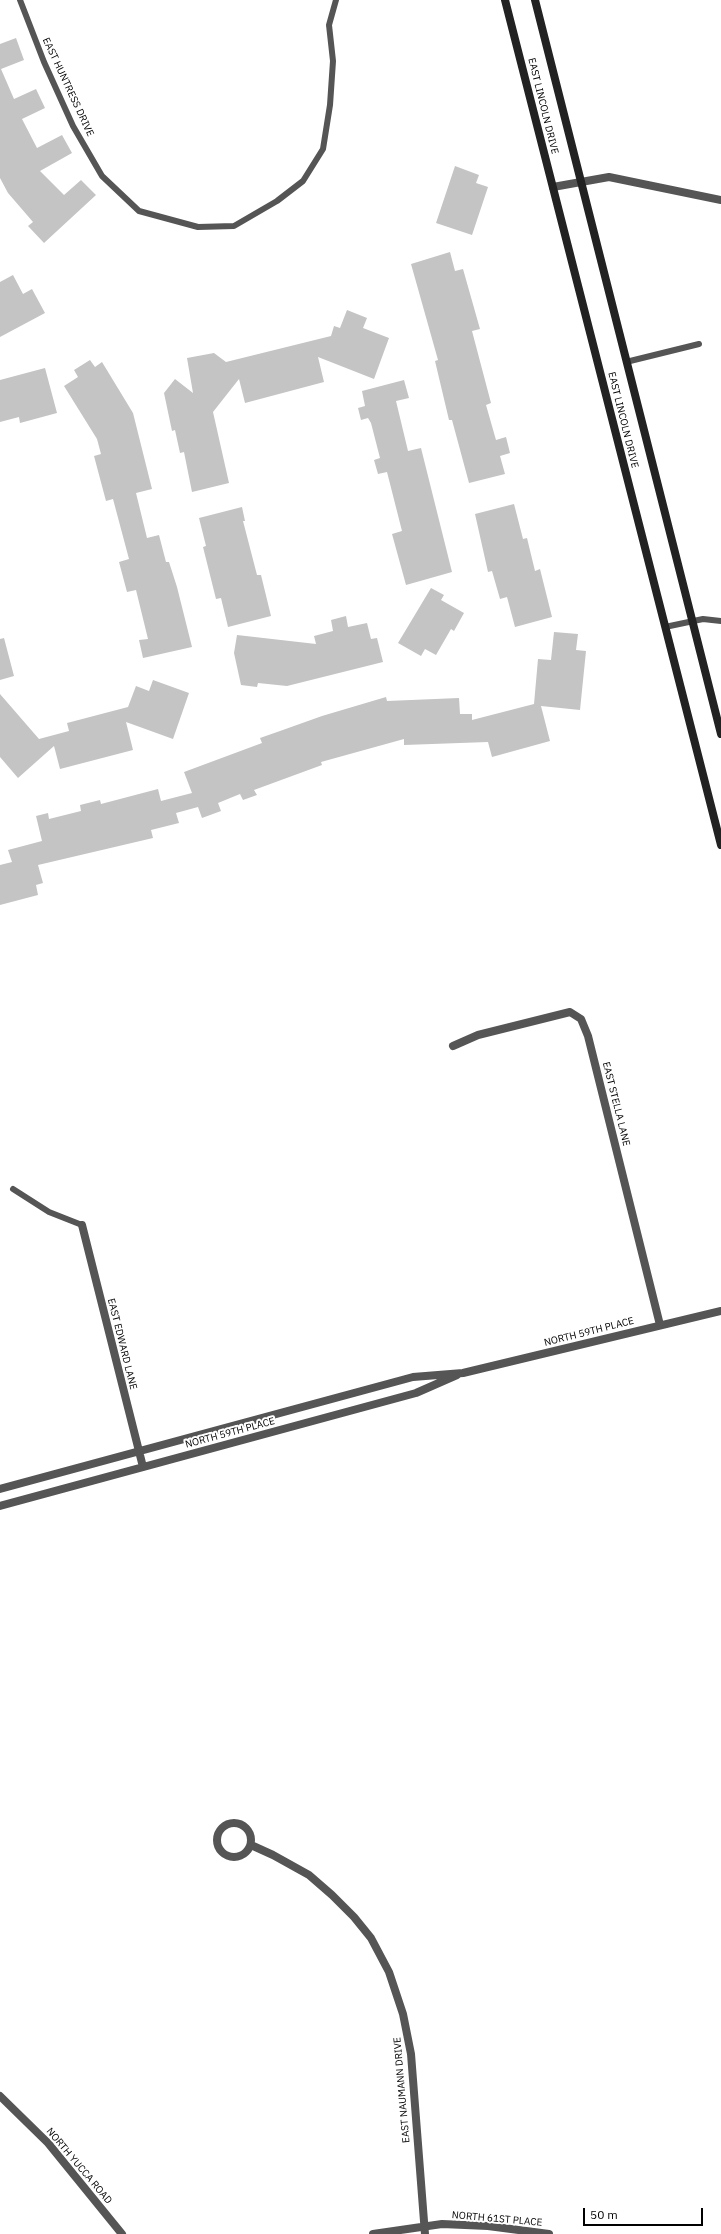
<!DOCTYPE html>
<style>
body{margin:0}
#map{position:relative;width:721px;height:2234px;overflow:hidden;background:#fff;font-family:"IBM Plex Sans",sans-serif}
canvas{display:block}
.scale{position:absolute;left:583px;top:2208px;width:120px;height:18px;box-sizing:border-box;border:2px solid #000;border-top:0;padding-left:5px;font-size:12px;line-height:14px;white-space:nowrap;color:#000;-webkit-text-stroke:3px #fff;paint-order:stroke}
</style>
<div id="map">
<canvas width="721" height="2234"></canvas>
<div class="scale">50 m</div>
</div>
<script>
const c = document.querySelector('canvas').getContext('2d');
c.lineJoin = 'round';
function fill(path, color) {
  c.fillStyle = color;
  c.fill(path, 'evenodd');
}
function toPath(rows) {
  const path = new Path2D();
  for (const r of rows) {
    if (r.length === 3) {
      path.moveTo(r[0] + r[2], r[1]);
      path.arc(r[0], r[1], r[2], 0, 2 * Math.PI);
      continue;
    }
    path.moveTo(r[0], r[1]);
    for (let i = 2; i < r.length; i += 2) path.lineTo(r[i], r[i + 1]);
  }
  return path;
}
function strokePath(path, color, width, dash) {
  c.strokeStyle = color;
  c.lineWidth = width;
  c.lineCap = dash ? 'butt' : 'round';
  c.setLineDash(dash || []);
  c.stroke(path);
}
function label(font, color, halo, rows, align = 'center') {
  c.font = font + ' "IBM Plex Sans",sans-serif';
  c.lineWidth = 4;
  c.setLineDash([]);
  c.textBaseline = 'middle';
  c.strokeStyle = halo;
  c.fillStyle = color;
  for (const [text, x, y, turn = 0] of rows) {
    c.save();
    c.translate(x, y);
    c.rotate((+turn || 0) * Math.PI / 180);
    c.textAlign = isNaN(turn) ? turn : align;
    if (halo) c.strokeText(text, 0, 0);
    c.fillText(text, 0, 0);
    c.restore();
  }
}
fill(toPath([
 [16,38,24,60,1,69,14,99,36,89,45,108,22,119,37,148,62,135,72,153,40,171,64,195,81,180,96,195,44,243,28,226,33,222,8,193,0,178,0,44],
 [455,166,479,175,476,183,488,187,472,235,436,223],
 [450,252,455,271,463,269,480,329,472,331,491,403,486,405,496,440,506,437,510,453,500,456,505,474,469,483,452,420,449,420,435,361,438,360,411,264],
 [13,275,23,294,32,289,45,313,0,337,0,282],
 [347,310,367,318,363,328,389,338,374,379,318,357,324,382,245,403,239,379,213,412,229,483,192,492,184,452,180,453,175,430,172,431,164,393,175,379,193,393,187,358,214,353,226,362,331,336,334,326,340,328],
 [90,360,95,367,102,362,133,413,152,489,136,493,147,538,159,535,166,562,169,562,177,587,192,647,143,658,139,640,148,639,136,590,127,592,119,562,129,559,113,499,106,501,94,456,101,454,97,439,64,386,78,377,74,370],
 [45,368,57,413,20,423,19,417,0,422,0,380],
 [404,380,409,398,396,401,408,451,421,448,452,572,406,585,392,534,402,531,387,472,378,474,374,460,380,458,371,423,368,418,361,420,358,408,365,406,362,391],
 [514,504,523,539,527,538,535,571,540,569,552,617,515,627,507,597,500,599,492,571,488,572,475,514],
 [242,507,245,521,243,521,257,575,261,575,271,616,228,627,221,598,216,599,203,547,206,546,199,518],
 [431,588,444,595,441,600,464,613,454,631,451,629,436,655,425,649,421,656,398,643],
 [346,616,348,627,367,623,371,639,377,638,383,662,287,686,258,683,257,687,241,685,234,653,237,635,316,644,314,636,333,631,331,620],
 [554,632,578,634,576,650,586,651,580,710,541,706,550,741,492,757,488,742,404,745,404,739,321,762,322,765,254,790,257,795,243,800,240,794,218,803,221,811,202,818,198,807,176,813,179,823,151,830,153,838,38,865,43,883,36,885,38,895,0,905,0,865,12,862,8,850,42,841,36,816,48,813,49,819,81,811,80,805,100,800,101,804,158,789,161,801,192,793,184,772,262,743,260,738,280,731,322,716,386,697,387,701,459,698,460,714,472,714,472,720,534,704,538,659,551,660],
 [4,638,14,676,0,680,0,639],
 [153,680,189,693,173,739,126,722,133,750,60,769,54,746,18,778,0,757,0,694,39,739,69,731,67,723,128,707,136,686,149,691]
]), '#c4c4c4');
strokePath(toPath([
 [20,0,44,62,73,126,102,176,139,211,198,227,234,226,277,201,303,181,323,149,330,105,333,61,329,25,336,0],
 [626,362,699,344],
 [665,627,703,619,721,621],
 [13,1189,49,1212,82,1225]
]), '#555', 6);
strokePath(toPath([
 [553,187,609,177,721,200],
 [453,1046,478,1035,570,1012,581,1019,588,1036,660,1325],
 [82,1225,143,1467],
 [0,1489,413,1377,463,1373,721,1311],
 [0,1506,416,1393,457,1375],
 [234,1840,17],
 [251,1845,273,1855,309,1875,332,1895,354,1917,371,1938,389,1972,403,2014,411,2054,425,2234],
 [0,2096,48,2143,122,2234],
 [373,2234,442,2224,488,2226,549,2234]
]), '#555', 8);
strokePath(toPath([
 [505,0,721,845],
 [535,0,721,734]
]), '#222', 8);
label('10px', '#000', '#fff', [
 ["EAST HUNTRESS DRIVE",68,87,65],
 ["EAST LINCOLN DRIVE",543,106,76],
 ["EAST LINCOLN DRIVE",623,420,76],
 ["EAST STELLA LANE",616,1104,76],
 ["NORTH 59TH PLACE",589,1332,-14],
 ["EAST EDWARD LANE",122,1344,76],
 ["NORTH 59TH PLACE",230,1433,-15],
 ["EAST NAUMANN DRIVE",402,2090,-95],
 ["NORTH YUCCA ROAD",79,2166,50],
 ["NORTH 61ST PLACE",497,2219,5]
]);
</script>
